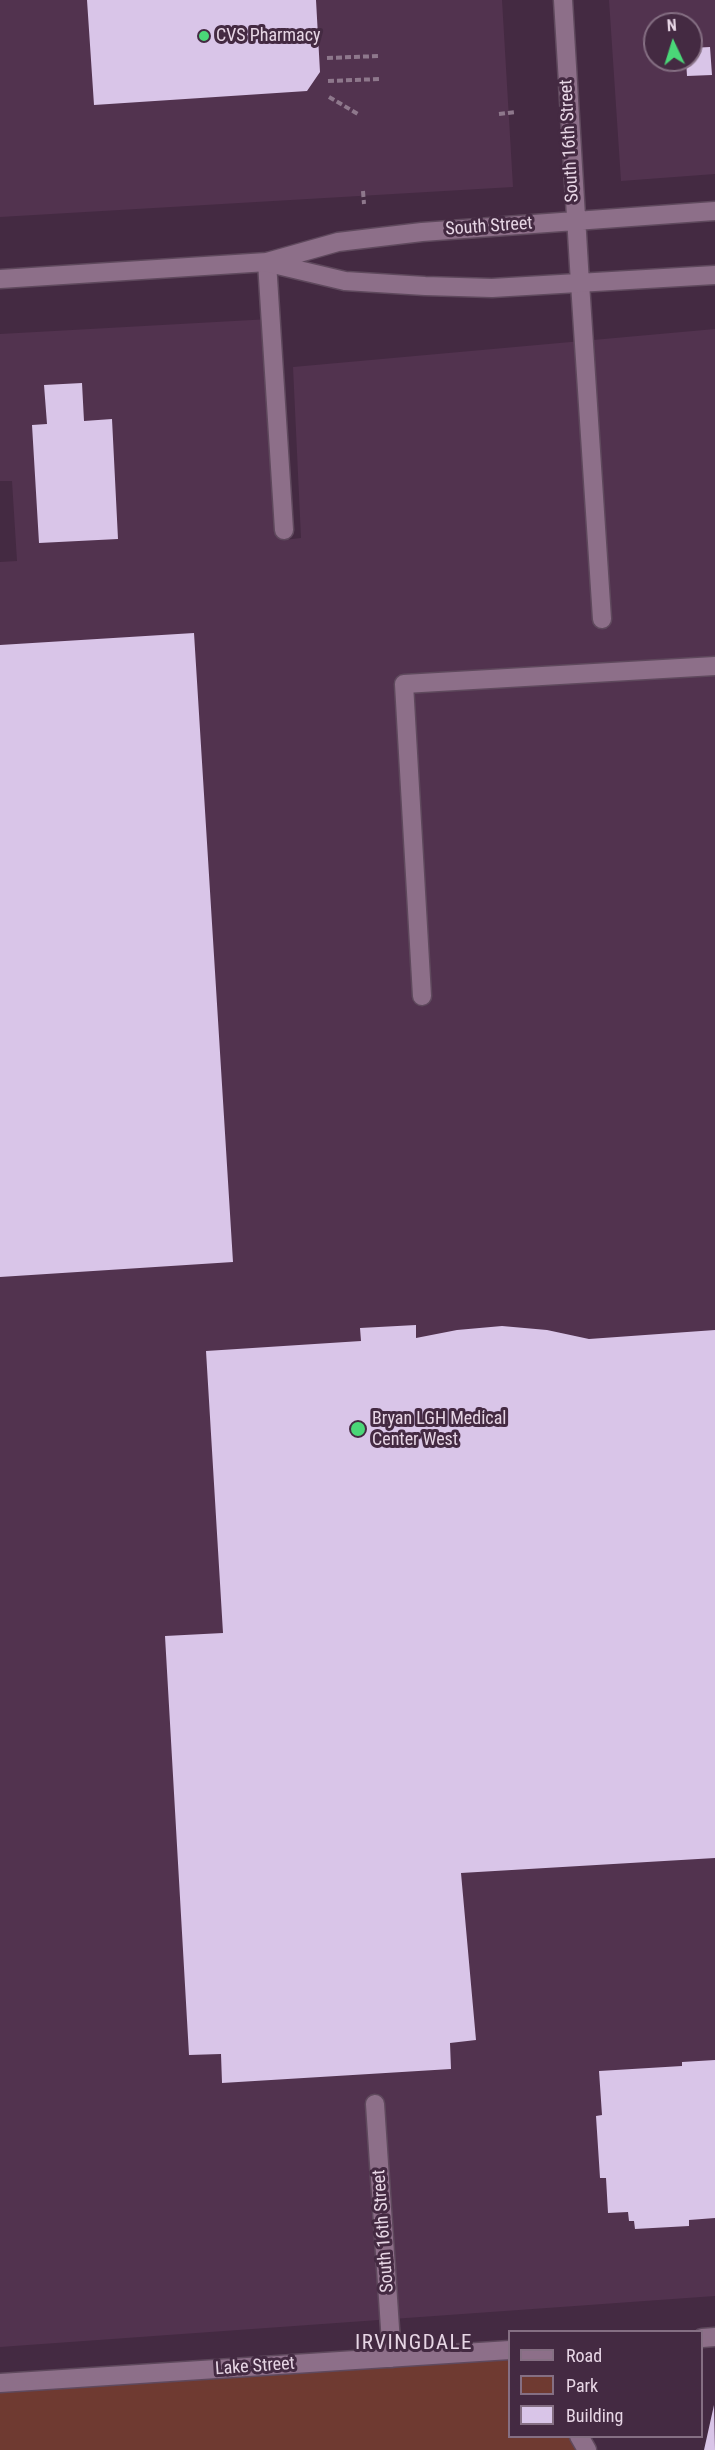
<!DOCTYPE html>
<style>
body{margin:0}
#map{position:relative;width:715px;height:2450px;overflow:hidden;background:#442a42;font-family:"Roboto Condensed",sans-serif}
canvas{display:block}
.legend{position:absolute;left:508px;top:2330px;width:195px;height:108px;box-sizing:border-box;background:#442a42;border:2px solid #856f83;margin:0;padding:8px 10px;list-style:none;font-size:18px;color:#e7d6e5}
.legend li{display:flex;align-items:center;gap:12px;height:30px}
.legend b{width:30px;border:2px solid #856f83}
.north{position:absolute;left:643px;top:12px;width:60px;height:60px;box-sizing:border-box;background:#442a42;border:2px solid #856f83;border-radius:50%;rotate:356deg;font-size:16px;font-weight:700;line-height:24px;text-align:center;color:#e7d6e5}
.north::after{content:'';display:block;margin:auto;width:21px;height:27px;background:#4ad778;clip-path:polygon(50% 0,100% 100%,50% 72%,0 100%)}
</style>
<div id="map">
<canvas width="715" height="2450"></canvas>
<ul class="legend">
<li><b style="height:8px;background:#8d6f89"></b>Road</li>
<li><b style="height:16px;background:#6f3a31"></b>Park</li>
<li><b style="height:16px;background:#d9c5e8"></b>Building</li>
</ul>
<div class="north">N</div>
</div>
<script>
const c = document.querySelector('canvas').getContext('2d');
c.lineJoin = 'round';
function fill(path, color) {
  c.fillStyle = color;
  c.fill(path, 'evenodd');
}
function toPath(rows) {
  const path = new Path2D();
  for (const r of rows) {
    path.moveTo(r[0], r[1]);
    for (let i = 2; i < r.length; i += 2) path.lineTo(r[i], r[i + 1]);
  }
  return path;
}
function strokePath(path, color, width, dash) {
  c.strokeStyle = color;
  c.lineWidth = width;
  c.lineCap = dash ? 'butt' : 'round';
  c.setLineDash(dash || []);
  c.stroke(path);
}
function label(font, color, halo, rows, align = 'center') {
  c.font = font + ' "Roboto Condensed",sans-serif';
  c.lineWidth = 6;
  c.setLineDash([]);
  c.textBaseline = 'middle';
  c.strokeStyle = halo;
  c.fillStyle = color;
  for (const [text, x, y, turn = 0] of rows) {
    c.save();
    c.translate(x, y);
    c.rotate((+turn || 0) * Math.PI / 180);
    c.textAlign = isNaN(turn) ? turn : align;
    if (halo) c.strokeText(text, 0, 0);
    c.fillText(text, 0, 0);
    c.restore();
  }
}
fill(toPath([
 [0,0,502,0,513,187,0,217],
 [609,0,715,0,715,174,621,181],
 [655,24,691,24,691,60,655,60],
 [270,319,284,540,301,538,293,367,715,329,715,2296,0,2347,0,562,17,561,12,481,0,481,0,334]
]), '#52334f');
fill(toPath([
 [509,2350,510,2436,579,2437,587,2450,0,2450,0,2383]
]), '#6f3a31');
fill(toPath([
 [87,0,316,0,320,72,307,91,94,105],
 [710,47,712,75,687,76,686,60,691,60,691,48],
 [82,383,84,421,112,419,118,539,39,543,32,425,47,424,44,385],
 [194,633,233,1262,0,1277,0,645],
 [416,1325,416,1338,457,1330,502,1326,547,1330,589,1339,715,1330,715,1858,461,1873,476,2040,450,2043,451,2069,222,2083,221,2054,189,2055,165,1636,223,1633,206,1351,361,1341,360,1328],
 [715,2060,715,2218,689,2220,689,2226,635,2229,634,2221,629,2221,628,2212,608,2213,606,2178,600,2178,596,2116,602,2115,599,2071,682,2066,682,2062],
 [714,2405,715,2450,704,2450]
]), '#d9c5e8');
const lane = toPath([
 [580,283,602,619],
 [422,996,404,684,715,666]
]);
const street = toPath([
 [267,262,284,530],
 [375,2104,392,2358],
 [702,2338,715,2337],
 [0,2383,510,2350],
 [579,2436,587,2450]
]);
const secondary = toPath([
 [563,0,580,283],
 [269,263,345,281,425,286,492,288,715,275],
 [0,279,267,262,338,242,422,232,715,211]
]);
strokePath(lane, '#5f495d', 21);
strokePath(street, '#5f495d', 21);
strokePath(secondary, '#5f495d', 21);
strokePath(toPath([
 [327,58,379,56],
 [328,81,380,79],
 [329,97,358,114],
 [499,114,516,112],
 [363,191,364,204]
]), '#8e788c', 4, [6, 3]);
strokePath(lane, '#8d6f89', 18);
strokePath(street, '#8d6f89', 18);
strokePath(secondary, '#8d6f89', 18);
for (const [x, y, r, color] of [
 [204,36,6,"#4ad778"],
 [358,1429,8,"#4ad778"]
]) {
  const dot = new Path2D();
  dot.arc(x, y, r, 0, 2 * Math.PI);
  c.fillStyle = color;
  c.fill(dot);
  strokePath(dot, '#442a42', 2);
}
label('18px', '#e7d6e5', '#442a42', [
 ["CVS Pharmacy",216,36],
 ["Bryan LGH Medical",372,1419],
 ["Center West",372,1440]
], 'left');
label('18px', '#e7d6e5', '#442a42', [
 ["South 16th Street",570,141,-93],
 ["South Street",489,227,-4],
 ["South 16th Street",384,2231,-94],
 ["Lake Street",255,2367,-4]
]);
c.letterSpacing = '1.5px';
label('21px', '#e7d6e5', '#442a42', [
 ["IRVINGDALE",414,2344]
]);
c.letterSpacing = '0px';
</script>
